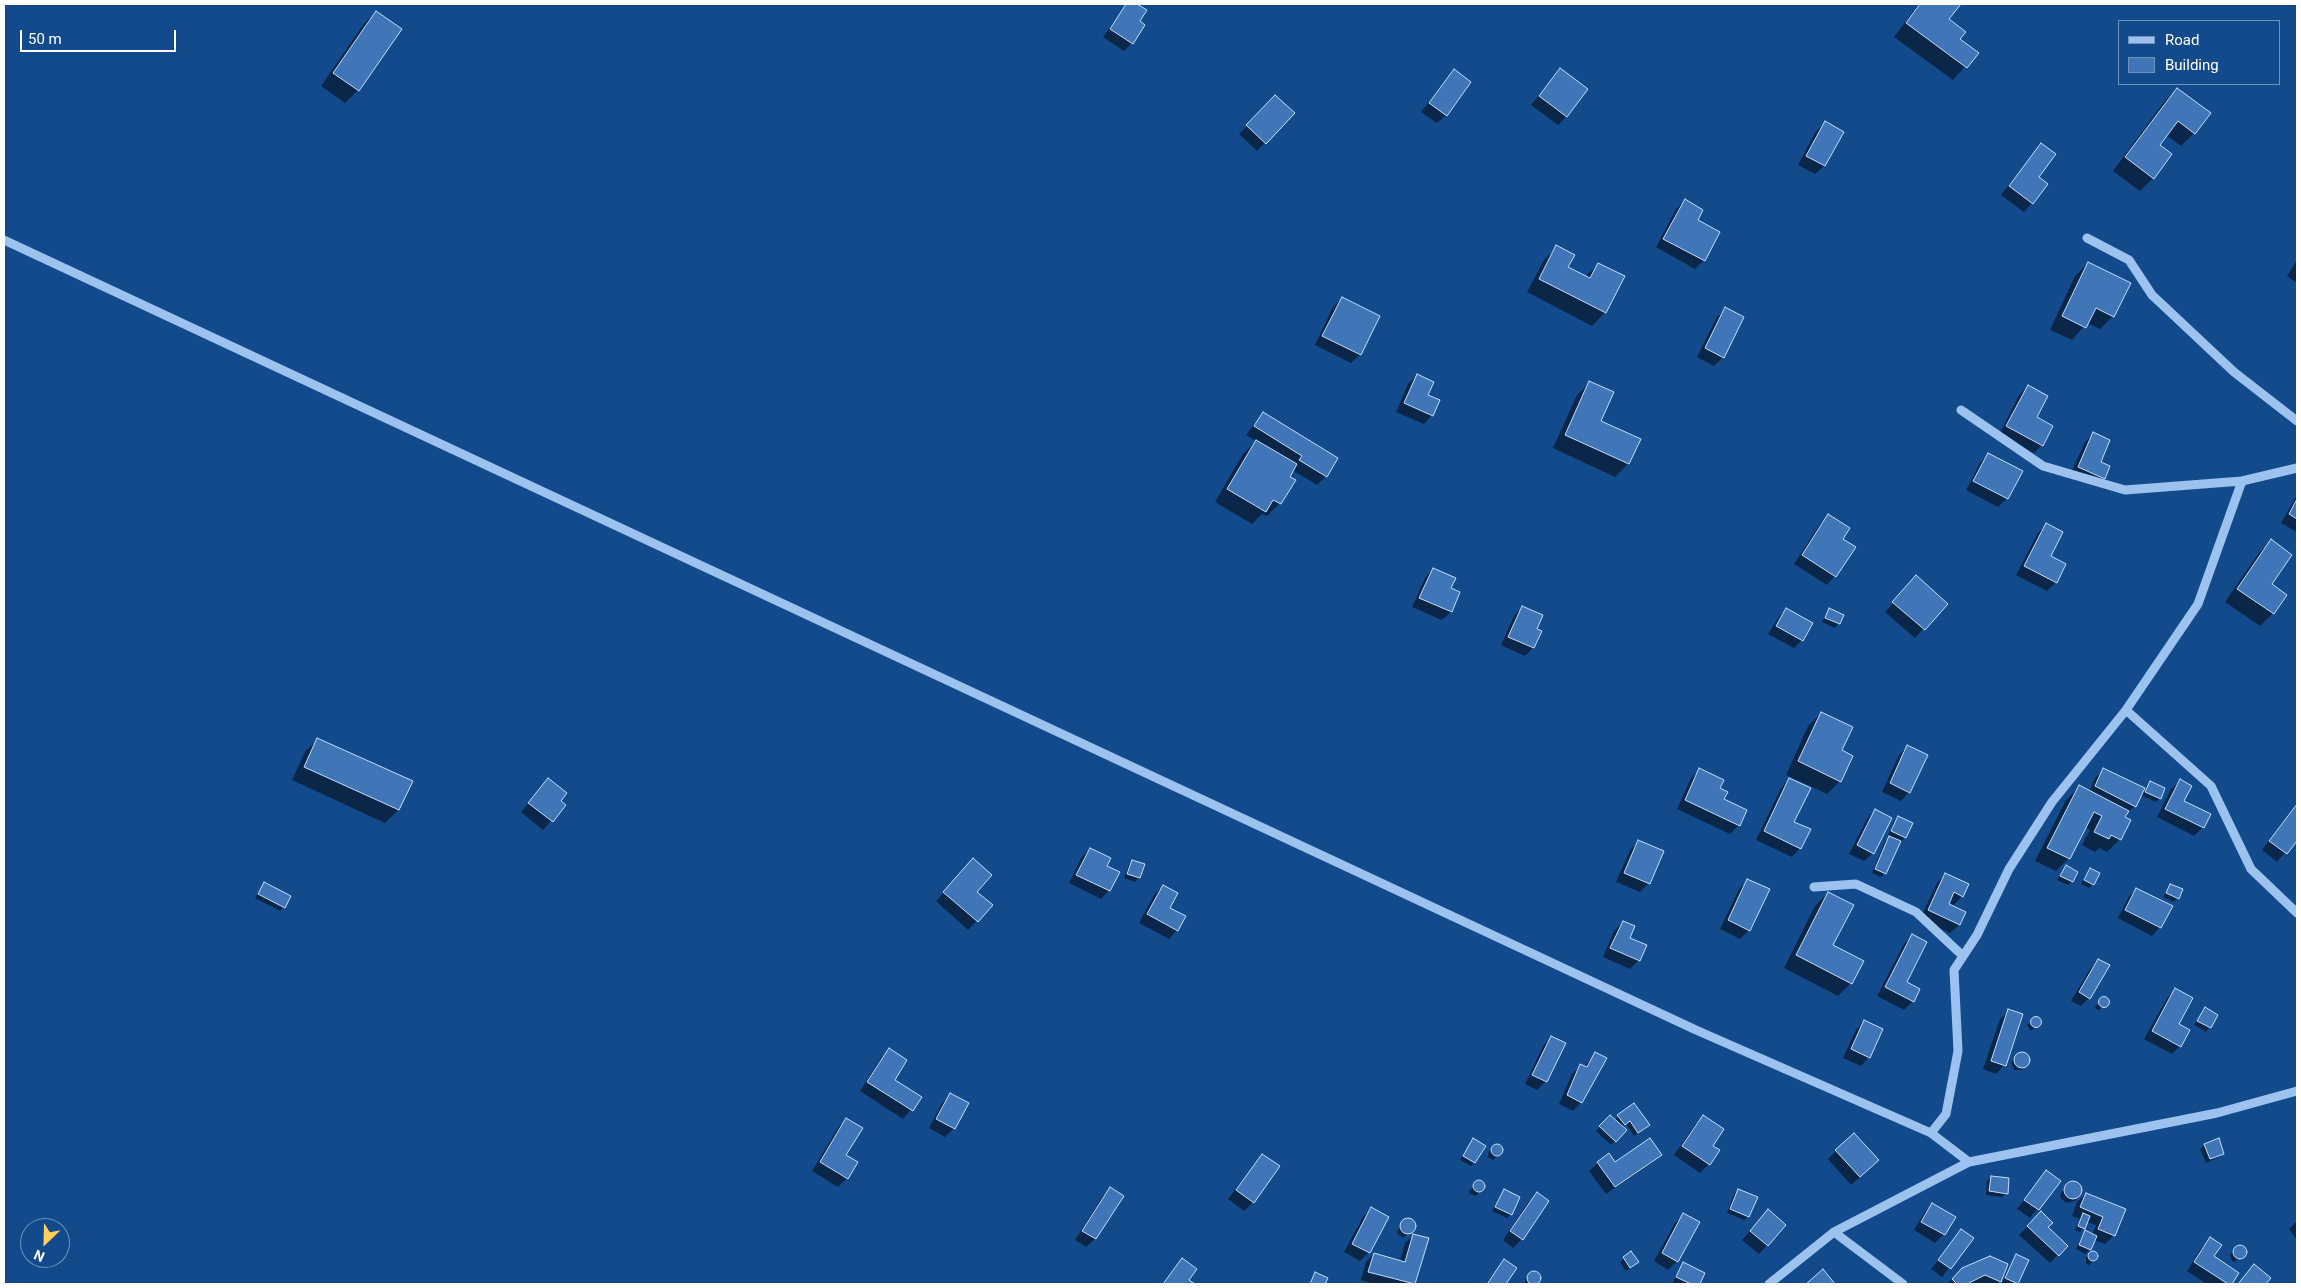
<!DOCTYPE html>
<style>
body{margin:0}
#map{position:relative;width:2301px;height:1288px;overflow:hidden;background:#134a8c;font-family:Roboto,sans-serif}
canvas{display:block}
.frame{position:absolute;inset:0;border:5px solid #fff;pointer-events:none}
.legend{position:absolute;left:2118px;top:20px;width:162px;height:65px;box-sizing:border-box;background:#134a8c;border:1px solid #7192ba;margin:0;padding:6px 9px;list-style:none;font-size:15px;color:#fff}
.legend li{display:flex;align-items:center;gap:10px;height:25px}
.legend b{width:25px;border:1px solid #7192ba}
.north{position:absolute;left:20px;top:1218px;width:50px;height:50px;box-sizing:border-box;background:#134a8c;border:1px solid #7192ba;border-radius:50%;rotate:204deg;font-size:14px;font-weight:700;line-height:20px;text-align:center;color:#fff}
.north::after{content:'';display:block;margin:auto;width:18px;height:22px;background:#ffce5c;clip-path:polygon(50% 0,100% 100%,50% 72%,0 100%)}
.scale{position:absolute;left:20px;top:30px;width:156px;height:22px;box-sizing:border-box;border:2px solid #fff;border-top:0;padding-left:6px;font-size:15px;line-height:18px;white-space:nowrap;color:#fff;-webkit-text-stroke:4px #134a8c;paint-order:stroke}
</style>
<div id="map">
<canvas width="2301" height="1288"></canvas>
<div class="frame"></div>
<ul class="legend">
<li><b style="height:6px;background:#9cc3f0"></b>Road</li>
<li><b style="height:14px;background:#4076b8"></b>Building</li>
</ul>
<div class="north">N</div>
<div class="scale">50 m</div>
</div>
<script>
const c = document.querySelector('canvas').getContext('2d');
c.lineJoin = 'round';
function fill(path, color) {
  c.fillStyle = color;
  c.fill(path, 'evenodd');
}
function toPath(rows) {
  const path = new Path2D();
  for (const r of rows) {
    if (r.length === 3) {
      path.moveTo(r[0] + r[2], r[1]);
      path.arc(r[0], r[1], r[2], 0, 2 * Math.PI);
      continue;
    }
    path.moveTo(r[0], r[1]);
    for (let i = 2; i < r.length; i += 2) path.lineTo(r[i], r[i + 1]);
  }
  return path;
}
function strokePath(path, color, width, dash) {
  c.strokeStyle = color;
  c.lineWidth = width;
  c.lineCap = dash ? 'butt' : 'round';
  c.setLineDash(dash || []);
  c.stroke(path);
}
fill(toPath([
 [1127,4,1134,4,1145,11,1138,22,1132,43,1124,51,1103,37],
 [1919,4,1959,4,1947,19,1958,40,1977,53,1953,80,1894,37],
 [376,12,358,90,345,103,321,86,363,25],
 [1560,70,1567,116,1558,125,1531,105],
 [1454,71,1446,115,1437,123,1421,112],
 [2177,89,2194,133,2181,146,2166,135,2158,145,2153,178,2140,191,2113,171,2164,102],
 [1275,96,1293,113,1257,151,1239,134],
 [1825,123,1842,132,1824,166,1815,174,1798,165,1816,131],
 [2041,144,2032,203,2024,212,2001,195],
 [1685,201,1696,220,1718,233,1704,260,1695,269,1656,247,1676,209],
 [1557,247,1567,267,1585,277,1599,264,1605,312,1592,326,1527,292,1544,260],
 [2297,260,2297,283,2287,276],
 [2088,263,2113,316,2100,329,2087,323,2072,340,2050,330,2075,276],
 [1342,298,1378,317,1360,355,1351,363,1315,345,1333,307],
 [1726,309,1723,357,1714,366,1697,357,1717,317],
 [1417,375,1427,395,1432,415,1424,424,1396,412,1408,384],
 [1590,382,1599,421,1639,439,1628,464,1615,477,1553,448,1577,395],
 [2028,387,2042,445,2034,453,1999,435,2019,395],
 [1263,413,1326,476,1317,485,1292,470,1280,503,1267,516,1262,514,1252,524,1215,502,1243,454,1256,441,1246,435],
 [2093,434,2104,478,2095,486,2070,475,2085,442],
 [1988,455,2007,498,1998,507,1966,490,1980,463],
 [2297,495,2297,532,2281,523],
 [1829,515,1841,540,1835,576,1827,585,1794,564,1820,524],
 [2046,525,2049,557,2056,582,2047,591,2016,575,2038,533],
 [2271,541,2270,585,2285,595,2273,613,2260,626,2225,602,2258,554],
 [1433,569,1449,589,1459,593,1451,612,1442,620,1412,607,1425,578],
 [1908,586,1946,604,1915,638,1885,612],
 [1522,607,1536,630,1533,648,1525,656,1501,645,1514,616],
 [1786,609,1802,640,1794,648,1768,634,1778,618],
 [1830,610,1843,616,1835,628,1822,622],
 [1821,713,1840,751,1840,781,1827,794,1786,775,1808,726],
 [318,739,398,810,385,823,292,780,305,752],
 [1907,747,1909,792,1901,801,1882,792,1899,755],
 [1700,770,1718,789,1739,825,1730,834,1677,809,1691,778],
 [2104,770,2145,790,2150,783,2160,798,2156,802,2140,795,2135,806,2126,814,2120,839,2107,852,2099,848,2095,852,2082,845,2090,830,2085,827,2069,858,2056,871,2035,861,2066,800,2079,787,2089,792,2095,778],
 [1789,779,1793,822,1800,848,1792,857,1756,840,1781,788],
 [548,780,560,801,564,806,543,830,521,812],
 [2180,781,2183,802,2209,815,2203,827,2194,836,2157,817,2171,789],
 [2297,803,2297,838,2277,862,2262,850],
 [1875,810,1873,853,1864,861,1849,854,1867,819],
 [1898,818,1905,837,1902,841,1900,840,1885,873,1881,877,1872,873,1885,841,1890,836,1888,835,1894,822],
 [1638,842,1649,883,1640,892,1616,882,1630,850],
 [1090,849,1105,867,1109,890,1101,899,1069,883,1081,858],
 [1132,861,1143,865,1139,878,1135,882,1124,878,1129,865],
 [2066,867,2072,881,2068,885,2057,880],
 [965,869,975,892,991,905,968,930,936,901],
 [2090,869,2093,884,2089,888,2081,884],
 [1946,874,1962,896,1954,905,1948,902,1947,904,1964,913,1959,925,1950,933,1920,919,1937,883],
 [1748,880,1749,930,1740,939,1720,929,1739,889],
 [264,883,284,907,280,911,255,898],
 [2171,885,2178,898,2174,902,2163,897],
 [1163,886,1177,930,1169,939,1139,923,1154,895],
 [2136,889,2160,927,2152,936,2118,918,2128,898],
 [1828,893,1831,945,1851,983,1838,996,1784,968,1815,906],
 [1623,922,1639,960,1630,969,1603,957,1614,931],
 [1912,936,1905,982,1913,1001,1904,1010,1877,996,1904,944],
 [2098,960,2089,998,2081,1006,2071,1001,2090,969],
 [2176,989,2180,1046,2172,1054,2144,1039,2167,998],
 [2104,998,2108,1001,2099,1010,2096,1009,2095,1007],
 [2205,1009,2217,1015,2206,1032,2194,1025],
 [2009,1011,2004,1065,1996,1074,1983,1069,2000,1019],
 [2036,1018,2040,1024,2031,1031,2027,1025],
 [1864,1021,1869,1057,1861,1066,1843,1058,1856,1030],
 [1551,1037,1564,1043,1546,1081,1537,1090,1525,1084,1543,1046],
 [889,1050,893,1080,920,1098,903,1119,860,1091,881,1058],
 [1595,1054,1581,1102,1573,1111,1559,1104,1572,1074,1581,1065,1584,1067],
 [2026,1054,2029,1062,2026,1066,2022,1070,2014,1070,2011,1062,2018,1055],
 [951,1095,954,1128,945,1137,929,1128,942,1103],
 [1634,1105,1644,1128,1634,1136,1626,1124,1622,1127,1625,1130,1611,1145,1596,1131,1610,1116,1614,1120],
 [1703,1116,1711,1146,1709,1164,1700,1173,1674,1155,1695,1125],
 [846,1120,844,1156,856,1163,847,1178,838,1187,812,1171,838,1128],
 [1473,1140,1474,1163,1471,1166,1460,1160],
 [2218,1140,2223,1154,2219,1157,2206,1163,2200,1149,2204,1145],
 [1496,1145,1502,1151,1493,1160,1488,1157,1489,1151],
 [1836,1151,1869,1169,1851,1185,1828,1159],
 [1660,1154,1652,1163,1606,1194,1589,1171,1598,1163,1615,1163],
 [1262,1155,1253,1202,1244,1211,1228,1199],
 [2046,1172,2059,1181,2030,1218,2017,1209],
 [1991,1177,2006,1193,2002,1197,1986,1195,1987,1181],
 [1477,1182,1484,1186,1476,1196,1470,1194,1469,1191],
 [2076,1182,2081,1188,2079,1197,2075,1201,2066,1203,2060,1197,2061,1193,2067,1185],
 [1110,1189,1122,1196,1095,1239,1086,1247,1075,1240,1102,1197],
 [1738,1190,1748,1216,1744,1220,1727,1213,1734,1194],
 [1504,1191,1511,1214,1507,1218,1492,1211],
 [1537,1194,1522,1239,1513,1248,1503,1240,1528,1203],
 [2086,1194,2124,1210,2114,1235,2105,1244,2094,1240,2086,1254,2076,1249,2082,1236,2085,1232,2092,1235,2096,1225,2087,1222,2080,1232,2075,1230,2080,1219,2072,1216,2077,1202],
 [1932,1205,1954,1217,1944,1234,1935,1243,1914,1230,1924,1213],
 [1371,1209,1369,1252,1360,1261,1344,1252,1363,1217],
 [1768,1211,1785,1225,1759,1254,1742,1240],
 [2041,1213,2047,1227,2066,1246,2050,1263,2019,1235],
 [1684,1215,1677,1261,1668,1270,1654,1261,1675,1223],
 [1403,1221,1411,1221,1414,1224,1411,1232,1403,1238,1397,1233],
 [2297,1221,2297,1240,2289,1229],
 [1962,1231,1972,1238,1942,1277,1931,1269],
 [1414,1235,1427,1239,1414,1284,1374,1284,1361,1280,1366,1262,1374,1254,1400,1261,1405,1243],
 [2211,1239,2213,1257,2238,1273,2230,1284,2207,1284,2187,1271,2202,1247],
 [2240,1246,2243,1247,2245,1254,2234,1262,2232,1261,2230,1254],
 [1631,1253,1633,1266,1626,1271,1620,1262],
 [2090,1253,2096,1254,2096,1259,2089,1265,2086,1263,2086,1257],
 [2016,1256,2017,1283,2006,1284,2002,1282,2013,1260],
 [1990,1257,2000,1281,1996,1284,1947,1284,1962,1269],
 [1182,1259,1187,1280,1193,1284,1162,1284],
 [1504,1261,1515,1269,1504,1284,1485,1284],
 [1683,1264,1703,1273,1698,1284,1679,1284,1673,1282],
 [1537,1273,1540,1278,1536,1284,1525,1284,1525,1279,1529,1275]
]), '#0007');
const building = toPath([
 [1126,4,1137,4,1147,10,1140,21,1145,25,1133,44,1110,29,1126,4],
 [1920,4,1961,4,1949,19,1966,32,1960,39,1979,53,1967,68,1906,23,1920,4],
 [376,11,402,29,359,91,333,73,376,11],
 [1560,68,1588,89,1567,117,1539,96,1560,68],
 [1454,69,1471,82,1447,116,1429,103,1454,69],
 [2177,88,2211,113,2195,134,2178,121,2160,145,2172,154,2154,179,2125,157,2177,88],
 [1275,95,1295,113,1266,144,1246,125,1275,95],
 [1825,121,1844,132,1825,166,1806,156,1825,121],
 [2041,143,2056,154,2039,177,2048,184,2033,204,2009,186,2041,143],
 [1685,199,1703,210,1698,220,1720,232,1705,261,1663,239,1685,199],
 [1556,245,1575,255,1568,267,1590,278,1598,263,1625,276,1606,313,1539,279,1556,245],
 [2088,262,2131,283,2114,317,2096,308,2086,328,2062,316,2088,262],
 [1342,297,1380,316,1361,355,1322,336,1342,297],
 [1725,307,1744,317,1724,358,1705,348,1725,307],
 [1417,374,1434,382,1428,395,1440,400,1433,416,1404,403,1417,374],
 [1589,381,1614,392,1601,421,1641,439,1629,464,1565,435,1589,381],
 [2028,385,2048,396,2037,417,2053,426,2043,446,2006,426,2028,385],
 [1263,412,1338,458,1327,477,1299,460,1302,456,1254,426,1263,412],
 [2093,432,2110,440,2101,462,2110,466,2105,479,2078,467,2093,432],
 [1256,440,1297,464,1290,477,1296,480,1281,504,1273,500,1266,512,1227,489,1256,440],
 [1988,453,2023,471,2008,499,1973,481,1988,453],
 [2297,499,2297,519,2289,514,2297,499],
 [1828,514,1850,528,1843,539,1856,547,1836,577,1802,555,1828,514],
 [2046,523,2063,532,2051,556,2066,564,2057,583,2024,566,2046,523],
 [2271,539,2292,555,2272,584,2287,595,2274,614,2237,589,2271,539],
 [1433,568,1456,578,1451,588,1460,592,1452,612,1419,598,1433,568],
 [1916,575,1948,604,1925,630,1892,602,1916,575],
 [1522,606,1543,615,1537,629,1542,631,1534,648,1508,637,1522,606],
 [1786,608,1813,623,1803,641,1776,626,1786,608],
 [1829,608,1844,615,1840,624,1825,618,1829,608],
 [1821,712,1853,727,1842,750,1853,756,1841,782,1798,761,1821,712],
 [317,738,413,781,399,810,304,767,317,738],
 [1907,745,1928,755,1910,793,1890,783,1907,745],
 [1699,768,1724,780,1720,788,1728,792,1724,799,1747,810,1740,826,1685,800,1699,768],
 [2103,768,2145,788,2136,807,2095,786,2103,768],
 [548,778,567,793,561,801,566,805,553,822,528,803,548,778],
 [1789,778,1811,788,1794,822,1811,829,1801,849,1764,831,1789,778],
 [2180,779,2192,786,2184,801,2211,814,2204,828,2165,809,2180,779],
 [2150,781,2165,788,2161,799,2145,792,2150,781],
 [2079,785,2129,811,2125,817,2131,820,2121,840,2111,835,2109,839,2094,832,2102,816,2094,812,2070,859,2047,848,2079,785],
 [2297,804,2297,841,2287,854,2269,841,2297,804],
 [1875,809,1892,818,1874,854,1857,845,1875,809],
 [1898,816,1913,823,1906,838,1891,831,1898,816],
 [1889,836,1901,841,1886,874,1875,869,1889,836],
 [1638,840,1664,851,1650,884,1624,873,1638,840],
 [1090,848,1111,858,1107,866,1120,872,1110,891,1076,875,1090,848],
 [973,858,992,875,977,892,993,905,978,922,943,892,973,858],
 [1132,860,1145,864,1140,878,1127,874,1132,860],
 [2066,865,2078,872,2073,882,2060,876,2066,865],
 [2090,868,2100,873,2094,885,2084,880,2090,868],
 [1945,873,1969,884,1963,897,1954,892,1949,904,1966,912,1960,925,1928,910,1945,873],
 [1747,879,1770,889,1750,931,1728,920,1747,879],
 [264,882,291,896,285,908,258,894,264,882],
 [2170,884,2183,889,2179,899,2166,893,2170,884],
 [1163,885,1178,893,1170,908,1186,916,1178,931,1147,914,1163,885],
 [2136,888,2173,906,2161,928,2125,910,2136,888],
 [1828,892,1854,905,1833,945,1864,961,1852,984,1796,955,1828,892],
 [1623,921,1635,926,1630,938,1647,945,1640,961,1610,948,1623,921],
 [1912,934,1927,942,1907,982,1920,989,1914,1002,1885,987,1912,934],
 [2098,959,2110,965,2090,999,2079,992,2098,959],
 [2175,988,2193,998,2179,1024,2190,1030,2181,1047,2152,1031,2175,988],
 [2104,1002,5.5],
 [2205,1007,2218,1015,2211,1028,2197,1021,2205,1007],
 [2008,1009,2023,1014,2006,1066,1991,1061,2008,1009],
 [2036,1022,5.5],
 [1864,1020,1883,1029,1870,1058,1851,1049,1864,1020],
 [1551,1036,1566,1043,1547,1082,1532,1075,1551,1036],
 [889,1048,907,1060,895,1080,922,1097,913,1111,867,1082,889,1048],
 [1595,1052,1607,1058,1582,1103,1567,1095,1580,1064,1587,1067,1595,1052],
 [2022,1060,8],
 [950,1093,969,1103,955,1129,936,1119,950,1093],
 [1634,1103,1650,1125,1638,1133,1630,1121,1625,1125,1617,1115,1634,1103],
 [1610,1115,1627,1130,1616,1142,1599,1126,1610,1115],
 [1703,1115,1724,1129,1713,1146,1720,1150,1710,1165,1682,1146,1703,1115],
 [846,1118,863,1128,846,1155,858,1162,848,1179,820,1162,846,1118],
 [1854,1133,1879,1160,1860,1177,1835,1150,1854,1133],
 [1473,1138,1486,1146,1475,1163,1463,1156,1473,1138],
 [1650,1138,1662,1155,1615,1187,1597,1162,1609,1153,1615,1162,1650,1138],
 [2219,1138,2224,1154,2210,1159,2204,1144,2219,1138],
 [1497,1150,6],
 [1262,1154,1280,1166,1254,1203,1236,1190,1262,1154],
 [2046,1170,2061,1181,2039,1210,2024,1200,2046,1170],
 [1991,1176,2009,1178,2008,1194,1989,1191,1991,1176],
 [1479,1186,6],
 [2073,1190,9],
 [1110,1187,1124,1196,1096,1239,1082,1231,1110,1187],
 [1504,1189,1520,1197,1512,1215,1495,1207,1504,1189],
 [1738,1189,1758,1197,1749,1217,1730,1209,1738,1189],
 [1537,1192,1549,1201,1523,1240,1510,1231,1537,1192],
 [2086,1193,2126,1209,2115,1236,2098,1229,2103,1217,2080,1207,2086,1193],
 [1932,1203,1956,1217,1945,1235,1921,1222,1932,1203],
 [1371,1207,1389,1217,1370,1253,1352,1244,1371,1207],
 [1768,1209,1786,1225,1768,1246,1750,1231,1768,1209],
 [2041,1211,2053,1223,2048,1227,2068,1246,2059,1256,2027,1226,2041,1211],
 [1683,1213,1700,1222,1678,1262,1662,1253,1683,1213],
 [2083,1213,2090,1216,2085,1229,2078,1226,2083,1213],
 [1408,1226,8],
 [1961,1229,1974,1238,1951,1269,1938,1260,1961,1229],
 [2085,1230,2097,1236,2091,1250,2079,1245,2085,1230],
 [1413,1234,1429,1238,1415,1284,1368,1272,1374,1253,1405,1262,1413,1234],
 [2210,1237,2222,1245,2214,1256,2239,1273,2232,1284,2228,1284,2194,1262,2210,1237],
 [2240,1252,7],
 [1631,1251,1639,1262,1630,1268,1623,1257,1631,1251],
 [2093,1256,5],
 [2016,1254,2029,1260,2018,1284,2005,1278,2016,1254],
 [1990,1256,2008,1264,2001,1282,1985,1275,1967,1284,1957,1284,1952,1279,1962,1268,1990,1256],
 [1182,1258,1197,1269,1189,1280,1195,1284,1163,1284,1182,1258],
 [1504,1259,1517,1268,1506,1284,1487,1284,1504,1259],
 [1683,1262,1705,1273,1700,1284,1691,1284,1676,1277,1683,1262],
 [2254,1264,2271,1278,2266,1284,2238,1284,2254,1264],
 [1823,1269,1835,1284,1806,1284,1823,1269],
 [1534,1278,7],
 [1315,1272,1328,1278,1325,1284,1310,1284,1315,1272]
]);
fill(building, '#4076b8');
strokePath(building, '#c3ddfc', 1);
strokePath(toPath([
 [2087,238,2129,260,2152,295,2234,372,2297,421],
 [4,240,1696,1030,1931,1133,1969,1162],
 [1961,410,2043,466,2125,490,2242,481,2297,468],
 [2126,710,2211,786,2251,869,2297,913],
 [1814,887,1856,884,1916,912,1963,956],
 [1931,1133,1946,1114,1958,1051,1954,970,1977,935,2009,869,2052,802,2126,710,2198,604,2242,481],
 [1834,1232,1903,1284],
 [1769,1284,1834,1232,1969,1162,2217,1113,2297,1091]
]), '#9cc3f0', 9);
</script>
